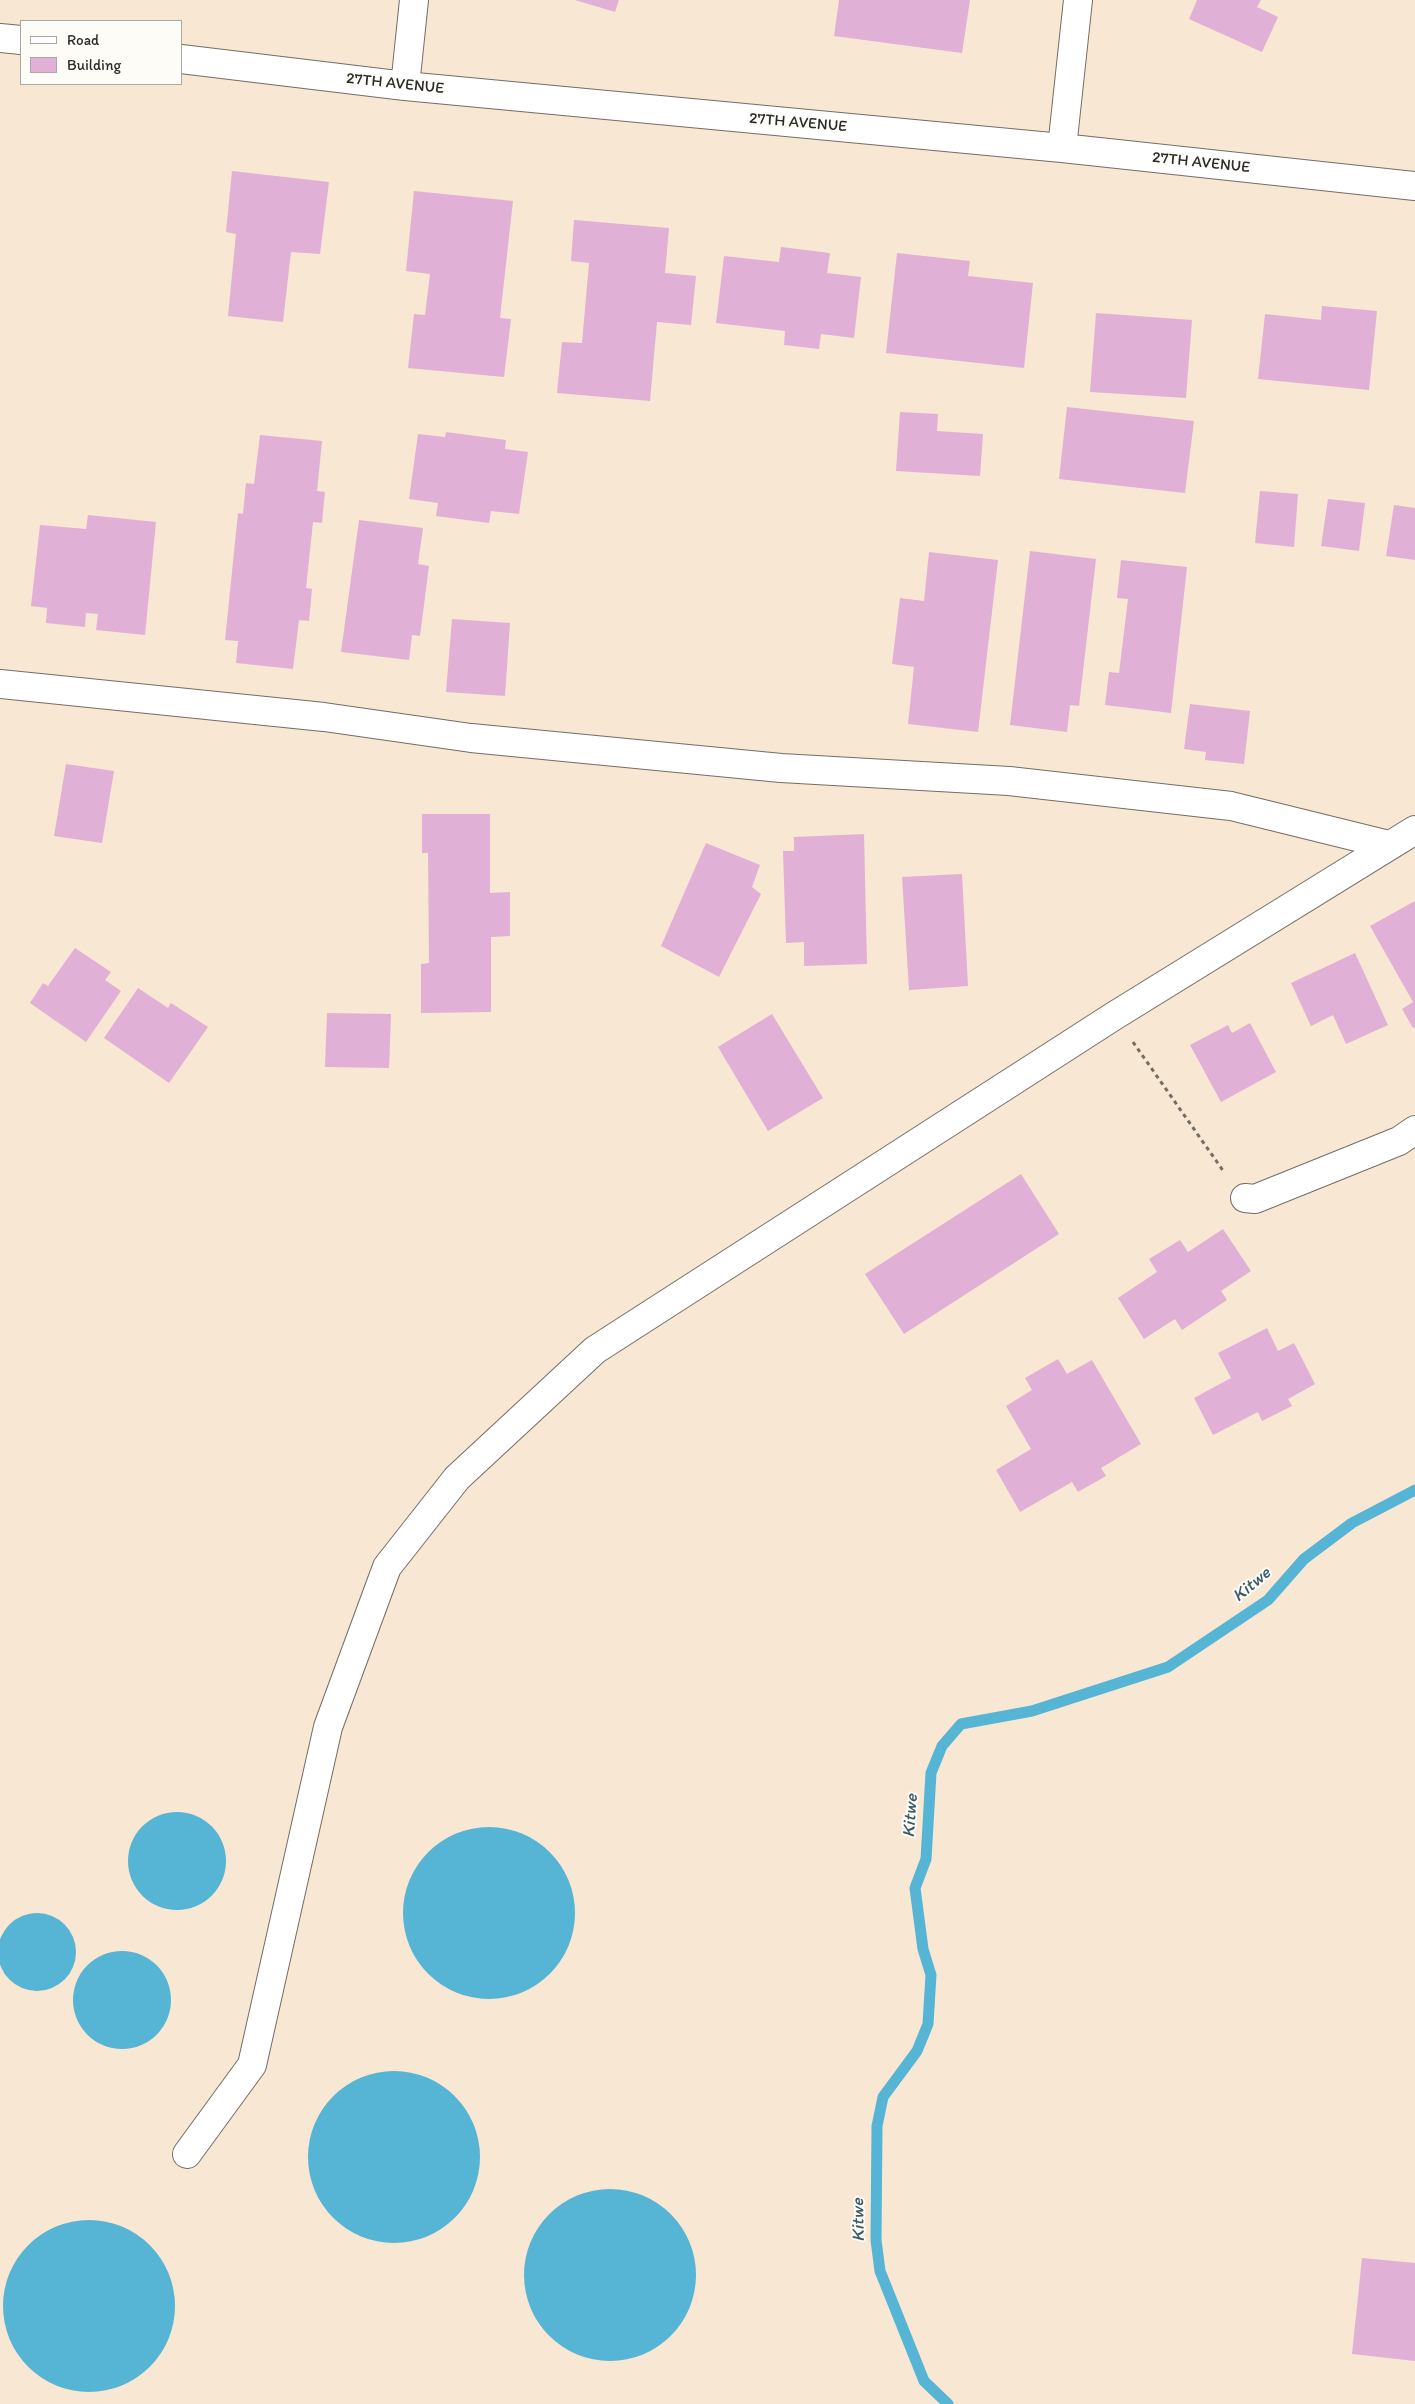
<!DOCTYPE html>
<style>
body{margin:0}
#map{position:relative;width:1415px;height:2404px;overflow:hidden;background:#f8e7d3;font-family:Itim,sans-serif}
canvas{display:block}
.legend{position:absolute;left:20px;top:20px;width:162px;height:65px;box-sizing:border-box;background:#fdfcf7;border:1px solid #a9a8a5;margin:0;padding:6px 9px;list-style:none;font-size:15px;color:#2b2b2b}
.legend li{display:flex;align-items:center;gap:10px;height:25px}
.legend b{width:25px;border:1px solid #a9a8a5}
</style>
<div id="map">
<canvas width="1415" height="2404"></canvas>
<ul class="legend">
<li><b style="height:6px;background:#fff"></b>Road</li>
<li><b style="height:14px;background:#e1b0d7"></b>Building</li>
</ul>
</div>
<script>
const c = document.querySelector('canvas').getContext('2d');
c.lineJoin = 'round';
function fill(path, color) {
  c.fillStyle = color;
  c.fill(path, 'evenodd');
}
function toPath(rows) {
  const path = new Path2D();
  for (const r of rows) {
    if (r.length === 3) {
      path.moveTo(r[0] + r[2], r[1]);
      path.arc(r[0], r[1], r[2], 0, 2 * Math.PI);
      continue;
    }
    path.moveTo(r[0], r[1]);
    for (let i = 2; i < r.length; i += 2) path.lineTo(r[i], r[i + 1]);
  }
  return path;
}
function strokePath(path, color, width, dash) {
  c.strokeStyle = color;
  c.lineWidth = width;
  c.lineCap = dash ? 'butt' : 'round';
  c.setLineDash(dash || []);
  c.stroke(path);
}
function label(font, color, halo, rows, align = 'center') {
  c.font = font + ' Itim,sans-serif';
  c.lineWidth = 4;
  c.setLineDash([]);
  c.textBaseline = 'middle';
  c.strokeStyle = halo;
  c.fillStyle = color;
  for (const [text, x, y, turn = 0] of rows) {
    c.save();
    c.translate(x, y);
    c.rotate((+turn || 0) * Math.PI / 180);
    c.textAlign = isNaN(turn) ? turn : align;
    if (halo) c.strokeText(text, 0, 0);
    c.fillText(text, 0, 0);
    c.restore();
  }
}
fill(toPath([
 [177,1861,49],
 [489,1913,86],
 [37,1952,39],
 [122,2000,49],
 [394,2157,86],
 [610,2275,86],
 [89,2306,86]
]), '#56b4d4');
strokePath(toPath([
 [948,2404,924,2381,880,2271,876,2240,877,2126,883,2097,917,2051,928,2024,931,1975,923,1949,915,1888,926,1859,931,1773,942,1746,961,1724,1032,1711,1168,1667,1268,1600,1304,1559,1352,1523,1415,1490]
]), '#56b4d4', 11);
fill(toPath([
 [575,0,619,0,615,12],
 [839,0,970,0,962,53,834,36],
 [1197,0,1261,0,1257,7,1278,17,1262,52,1189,19],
 [232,171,329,182,320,254,291,252,283,322,228,316,236,234,226,232],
 [414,191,513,201,500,318,511,319,504,377,408,368,414,314,425,315,430,274,406,271],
 [574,220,669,228,665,273,696,276,691,325,657,322,650,401,557,393,562,342,582,343,589,263,571,261],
 [781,247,830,253,827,273,861,277,854,338,821,334,819,349,784,345,785,331,716,323,724,256,779,262],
 [897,253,970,261,968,276,1033,283,1024,368,886,353],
 [1322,306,1377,311,1369,390,1258,379,1265,314,1321,320],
 [1096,313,1192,320,1186,398,1090,392],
 [1067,407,1194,421,1185,493,1059,479],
 [900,412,938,414,937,431,983,434,980,476,896,471],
 [446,432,506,440,505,449,528,452,519,514,491,511,489,523,436,516,438,503,409,499,418,434,445,437],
 [260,435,322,441,317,491,325,492,322,523,313,522,306,588,312,589,309,621,299,620,293,669,236,663,238,641,225,640,238,513,243,514,246,483,254,484],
 [1260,491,1298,494,1294,547,1255,543],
 [1328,499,1365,503,1359,551,1321,546],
 [1394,505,1415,508,1415,560,1386,556],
 [88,515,156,522,145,635,96,630,98,614,86,613,85,627,46,623,47,608,31,606,40,525,86,529],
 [359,520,423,528,418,564,429,566,420,636,412,635,409,660,341,652],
 [1030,551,1096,559,1079,706,1070,705,1067,732,1010,725],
 [929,552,998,560,978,732,908,724,914,667,892,664,900,598,924,601],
 [1121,560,1187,567,1171,713,1105,705,1109,672,1119,673,1128,599,1117,598],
 [452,619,510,623,505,696,446,692],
 [1190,704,1250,711,1244,764,1205,760,1206,752,1184,749],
 [66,764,114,771,102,843,54,836],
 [422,814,490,814,490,893,510,892,510,936,491,937,491,1012,421,1013,421,964,429,963,428,853,422,853],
 [864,834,867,964,804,966,804,942,786,943,783,851,794,851,794,837],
 [706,843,760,865,752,887,761,894,719,977,661,946],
 [962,874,968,986,909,990,902,877],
 [1415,901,1415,1027,1413,1028,1402,1009,1413,1002,1370,926],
 [75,948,111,972,105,980,121,991,86,1042,30,1003,43,983,48,986],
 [1355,953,1388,1025,1346,1044,1333,1015,1311,1026,1291,983],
 [138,988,168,1008,171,1003,208,1027,169,1083,104,1038],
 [327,1013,391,1014,389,1068,325,1067],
 [772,1014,823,1098,768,1131,718,1047],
 [1250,1023,1276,1072,1221,1102,1190,1045,1228,1025,1232,1033],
 [1021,1174,1059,1234,904,1334,865,1274],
 [1223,1229,1251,1271,1221,1291,1227,1300,1182,1330,1175,1319,1144,1339,1118,1298,1157,1272,1149,1259,1180,1240,1188,1252],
 [1267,1328,1278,1351,1294,1343,1315,1384,1288,1399,1292,1406,1262,1421,1258,1412,1213,1435,1194,1398,1231,1378,1218,1353],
 [1058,1359,1067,1374,1092,1360,1141,1444,1101,1468,1106,1476,1078,1492,1072,1482,1020,1512,996,1470,1031,1449,1006,1406,1032,1390,1025,1378],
 [1362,2258,1415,2263,1415,2361,1352,2354]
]), '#e1b0d7');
const minor = toPath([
 [0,38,21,40],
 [181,59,405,86,1062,148,1415,186],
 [405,86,414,0],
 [1062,148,1078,0],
 [0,684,324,717,471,738,781,768,1009,781,1231,806,1389,845],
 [1245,1198,1255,1199,1399,1141,1415,1130],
 [187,2154,252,2065,328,1727,387,1567,457,1478,595,1350,1114,1016,1415,830]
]);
strokePath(minor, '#736d66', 30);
strokePath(toPath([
 [1133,1042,1224,1172]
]), '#736d66', 3, [4, 4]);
strokePath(minor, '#fff', 28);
label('16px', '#2b2b2b', '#fdfcf7', [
 ["27TH AVENUE",395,84,6],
 ["27TH AVENUE",798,123,5],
 ["27TH AVENUE",1201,163,6]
]);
label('italic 18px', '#3a5b66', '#fdfcf7', [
 ["Kitwe",1252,1585,-40],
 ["Kitwe",911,1816,-86],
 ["Kitwe",859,2220,-91]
]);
</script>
